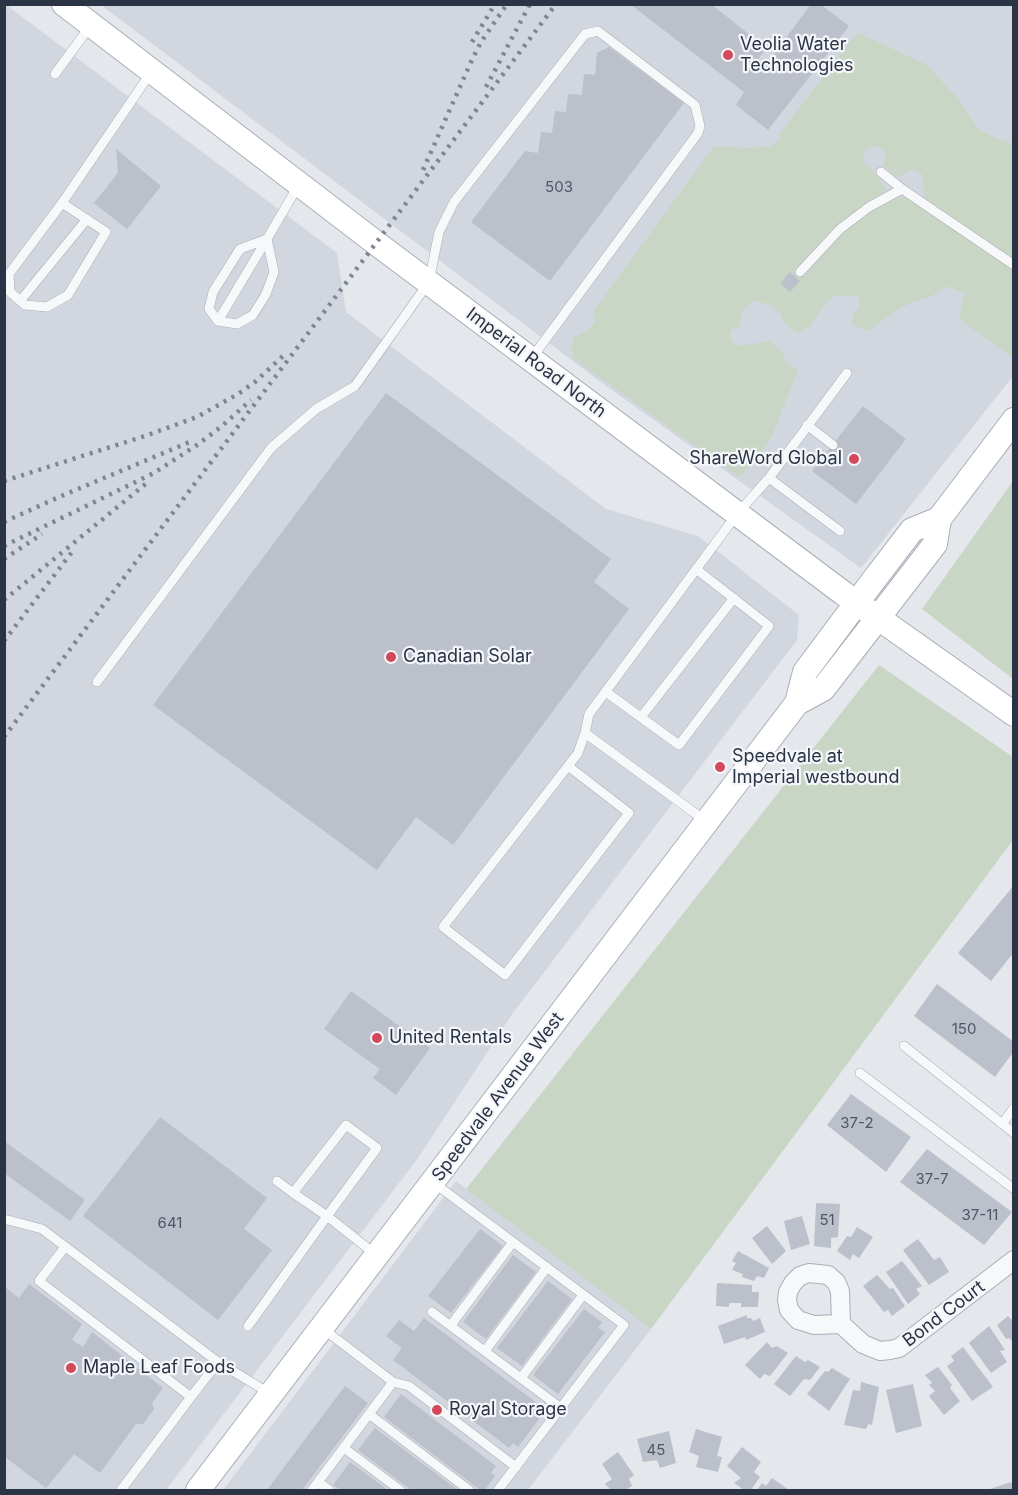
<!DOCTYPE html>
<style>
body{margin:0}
#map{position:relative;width:1018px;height:1495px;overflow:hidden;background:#e4e7ec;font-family:Inter,sans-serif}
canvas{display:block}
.frame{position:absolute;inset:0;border:6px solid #2b3445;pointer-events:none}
</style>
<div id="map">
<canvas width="1018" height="1495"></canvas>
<div class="frame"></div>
</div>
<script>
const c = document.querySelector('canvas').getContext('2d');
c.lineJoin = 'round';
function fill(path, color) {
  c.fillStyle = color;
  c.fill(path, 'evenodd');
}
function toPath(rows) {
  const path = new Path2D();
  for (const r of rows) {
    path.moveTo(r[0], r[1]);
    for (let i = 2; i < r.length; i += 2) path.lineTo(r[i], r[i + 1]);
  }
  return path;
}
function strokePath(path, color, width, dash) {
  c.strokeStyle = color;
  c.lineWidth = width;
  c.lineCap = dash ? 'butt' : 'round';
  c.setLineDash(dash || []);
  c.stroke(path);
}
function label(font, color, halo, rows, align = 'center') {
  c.font = font + ' Inter,sans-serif';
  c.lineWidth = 4.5;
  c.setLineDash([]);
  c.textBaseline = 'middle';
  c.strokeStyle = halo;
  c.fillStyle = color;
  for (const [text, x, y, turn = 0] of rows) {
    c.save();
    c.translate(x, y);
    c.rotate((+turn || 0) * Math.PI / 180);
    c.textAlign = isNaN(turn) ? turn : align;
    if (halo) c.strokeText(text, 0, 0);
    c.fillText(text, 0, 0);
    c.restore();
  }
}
fill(toPath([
 [5,4,337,253,346,312,606,509,698,536,799,615,797,640,513,1013,418,1158,166,1490,5,1490],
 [101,5,1013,5,1013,376,861,568,598,380],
 [456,1181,651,1329,528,1490,223,1490]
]), '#d2d6de');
fill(toPath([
 [858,33,927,65,958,99,978,129,998,139,1013,144,1013,260,925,198,922,174,912,169,900,176,895,176,883,165,886,156,883,150,878,146,870,147,865,151,864,161,866,166,871,167,886,189,886,195,892,199,904,197,911,199,1013,270,1013,358,959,319,964,293,947,286,932,296,911,303,899,309,868,331,853,325,852,316,860,306,858,296,834,296,824,305,810,326,798,333,787,326,780,313,768,304,753,301,743,310,739,327,730,331,731,341,740,346,770,341,782,352,787,364,798,370,771,438,743,475,737,476,574,359,571,346,574,337,587,331,595,322,593,312,714,146,746,148,771,146,781,139,778,136,848,44],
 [1013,481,1013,679,922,609],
 [879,665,1013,757,1013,840,651,1329,466,1189]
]), '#c9d6c5');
fill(toPath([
 [630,4,711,4,766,48,756,62,764,68,811,4,820,4,849,26,768,130,736,105,744,92],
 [609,47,684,103,550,281,471,222,525,151,538,153,541,132,552,133,555,111,566,112,568,94,582,95,584,74,595,75,597,53],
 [116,149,161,186,127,229,94,203,118,173],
 [790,272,800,281,790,292,780,283],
 [386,393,611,559,594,582,629,609,453,845,416,817,377,870,153,705],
 [863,406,906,439,856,504,812,471],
 [1014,885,1014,952,991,981,958,953],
 [937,984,1014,1042,1014,1051,995,1077,914,1016],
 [351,991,430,1048,396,1095,373,1078,380,1069,324,1029],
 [851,1094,911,1137,886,1172,827,1125],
 [160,1117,267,1198,244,1229,272,1250,218,1320,83,1216],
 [4,1141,85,1200,70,1221,4,1173],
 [927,1149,1012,1212,984,1245,900,1182],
 [816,1203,840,1204,838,1237,831,1238,831,1248,814,1246],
 [802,1216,810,1244,791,1250,784,1221],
 [767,1226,786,1251,772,1264,752,1238],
 [857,1227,873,1237,859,1258,853,1254,850,1260,837,1251,847,1236,851,1237],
 [480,1229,503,1246,451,1313,428,1296],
 [918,1239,934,1260,940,1257,949,1272,929,1285,903,1250],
 [738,1251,769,1268,764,1278,757,1276,754,1281,742,1277,743,1274,732,1270,736,1263,732,1261],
 [513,1255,536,1272,486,1339,463,1322],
 [902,1261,922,1286,916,1289,920,1294,908,1304,886,1272],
 [877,1275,890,1289,893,1288,905,1306,892,1316,888,1310,884,1312,863,1286],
 [548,1281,572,1299,522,1366,497,1348],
 [717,1283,752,1285,752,1292,759,1292,758,1307,741,1307,741,1303,729,1303,729,1307,716,1306],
 [29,1284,82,1324,72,1340,83,1347,92,1332,163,1388,152,1403,154,1409,143,1424,136,1424,100,1473,74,1454,46,1488,5,1457,5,1287,19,1298],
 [584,1309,602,1322,598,1328,605,1332,558,1394,533,1375],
 [747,1315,747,1318,751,1318,753,1321,760,1318,765,1332,746,1340,745,1337,724,1344,718,1326],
 [1008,1316,1012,1320,1014,1319,1014,1343,1009,1338,1006,1339,997,1325],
 [424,1318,546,1410,518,1447,513,1443,509,1448,393,1360,402,1348,386,1336,399,1320,414,1331],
 [989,1326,1005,1350,1000,1351,1007,1362,991,1373,969,1343],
 [767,1342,772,1348,777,1346,788,1353,770,1376,764,1374,760,1379,745,1365],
 [963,1347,993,1387,972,1401,947,1366,954,1361,951,1356],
 [796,1356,805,1362,808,1360,820,1367,810,1380,804,1379,790,1396,774,1384],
 [938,1367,952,1385,950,1388,960,1401,944,1415,929,1396,935,1391,929,1385,932,1383,925,1375],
 [832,1368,850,1379,829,1411,807,1394,825,1371,828,1372],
 [861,1382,879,1387,872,1425,868,1424,866,1429,844,1425,853,1390,860,1391],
 [913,1384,922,1426,896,1433,886,1390],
 [345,1386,368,1403,302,1490,267,1490],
 [401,1394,496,1466,491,1473,495,1476,485,1490,480,1490,384,1417],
 [375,1428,458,1490,411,1490,358,1450],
 [696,1429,722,1437,717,1456,722,1457,718,1472,696,1467,699,1456,689,1452],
 [669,1431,676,1463,660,1468,657,1460,643,1462,637,1439],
 [742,1447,761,1462,754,1472,760,1477,751,1490,744,1490,734,1483,741,1478,727,1466],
 [618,1452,634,1475,629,1479,632,1486,625,1490,611,1490,605,1484,612,1479,602,1464],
 [350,1462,388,1490,341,1490,333,1485],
 [772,1478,789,1490,757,1490,762,1483,766,1486],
 [1011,1482,1014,1490,987,1490]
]), '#bbc0ca');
const lane = toPath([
 [55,74,91,25],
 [881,172,902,189,1014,265],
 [62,203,106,232,68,295,47,307,25,305,10,292,9,274,62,203,152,71],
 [267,239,274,272,266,294,253,315,237,324,218,321,209,309,213,292,240,249,267,239,298,186],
 [800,272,840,229,869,207,902,189],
 [21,300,87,219],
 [218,321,267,239],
 [807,425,833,445],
 [769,478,840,531],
 [97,682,271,448,316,409,355,386,429,282,439,232,454,202,585,34,598,31,695,105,700,126,698,133,531,359],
 [606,692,679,745,769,626,696,569],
 [641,717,734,598],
 [568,766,629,813,505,975,443,927,568,766,578,753,585,733],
 [707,822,585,733,589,714,737,514,769,478,847,373],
 [904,1046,1014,1133],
 [860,1073,1014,1189],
 [1002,1124,1014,1108],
 [277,1181,293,1193],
 [434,1183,624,1325,498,1490],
 [4,1219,42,1229,218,1362,269,1393],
 [65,1247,39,1281,191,1397,218,1362],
 [432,1312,561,1408],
 [451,1325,513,1242],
 [248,1326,327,1216,377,1148,346,1125,293,1193,327,1216,375,1254],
 [322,1328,393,1382,409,1386,516,1467],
 [485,1351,547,1267],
 [521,1378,583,1295],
 [369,1414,469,1490],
 [344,1448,400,1490],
 [318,1482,329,1490],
 [121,1490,191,1397],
 [312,1490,393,1382]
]);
const street = toPath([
 [841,1324,840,1291,836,1282,828,1275,809,1273,800,1276,793,1283,788,1292,787,1300,789,1310,798,1320,814,1325,841,1324,863,1344,880,1351,890,1350,899,1348,1014,1260]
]);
const secondary = toPath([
 [64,4,376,243,843,593,1014,714],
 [797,703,805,672,873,581,912,530,939,519],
 [198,1490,797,703,823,689,935,544,939,519,1014,420]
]);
strokePath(lane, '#a9aeb7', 10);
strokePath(street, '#a9aeb7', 20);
strokePath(secondary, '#a9aeb7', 26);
strokePath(lane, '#f7f8fa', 9);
strokePath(street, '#f7f8fa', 18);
strokePath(secondary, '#fff', 24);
strokePath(toPath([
 [472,42,495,4],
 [486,87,530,4],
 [423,170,471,62,481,42,507,4],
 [4,481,145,436,197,417,238,394,255,382,283,356],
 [4,522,59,497,192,441],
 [4,546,154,473,197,445,222,426,251,400],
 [4,559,42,534],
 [4,600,148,482],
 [4,641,72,552],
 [4,737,556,4]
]), '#7d8696', 4.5, [3, 6]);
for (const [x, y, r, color] of [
 [728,55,6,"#d1495b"],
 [854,459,6,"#d1495b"],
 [391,657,6,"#d1495b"],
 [720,767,6,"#d1495b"],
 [377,1038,6,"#d1495b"],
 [71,1368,6,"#d1495b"],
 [437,1410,6,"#d1495b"]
]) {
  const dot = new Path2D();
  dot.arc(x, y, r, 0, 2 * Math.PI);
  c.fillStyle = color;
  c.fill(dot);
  strokePath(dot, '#f4f6f9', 2);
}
label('15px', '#4f5766', null, [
 ["503",559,187],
 ["150",964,1029],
 ["37-2",857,1123],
 ["37-7",932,1179],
 ["37-11",980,1215],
 ["51",827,1220],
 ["641",170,1223],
 ["45",656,1450]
]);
label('18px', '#2b3445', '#f4f6f9', [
 ["Veolia Water",740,45],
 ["Technologies",740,66],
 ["ShareWord Global",842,459,"right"],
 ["Canadian Solar",403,657],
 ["Speedvale at",732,757],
 ["Imperial westbound",732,778],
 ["United Rentals",389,1038],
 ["Maple Leaf Foods",83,1368],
 ["Royal Storage",449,1410]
], 'left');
label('18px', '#2b3445', '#f4f6f9', [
 ["Imperial Road North",536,363,37],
 ["Speedvale Avenue West",498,1097,-53],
 ["Bond Court",944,1314,-37]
]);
</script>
